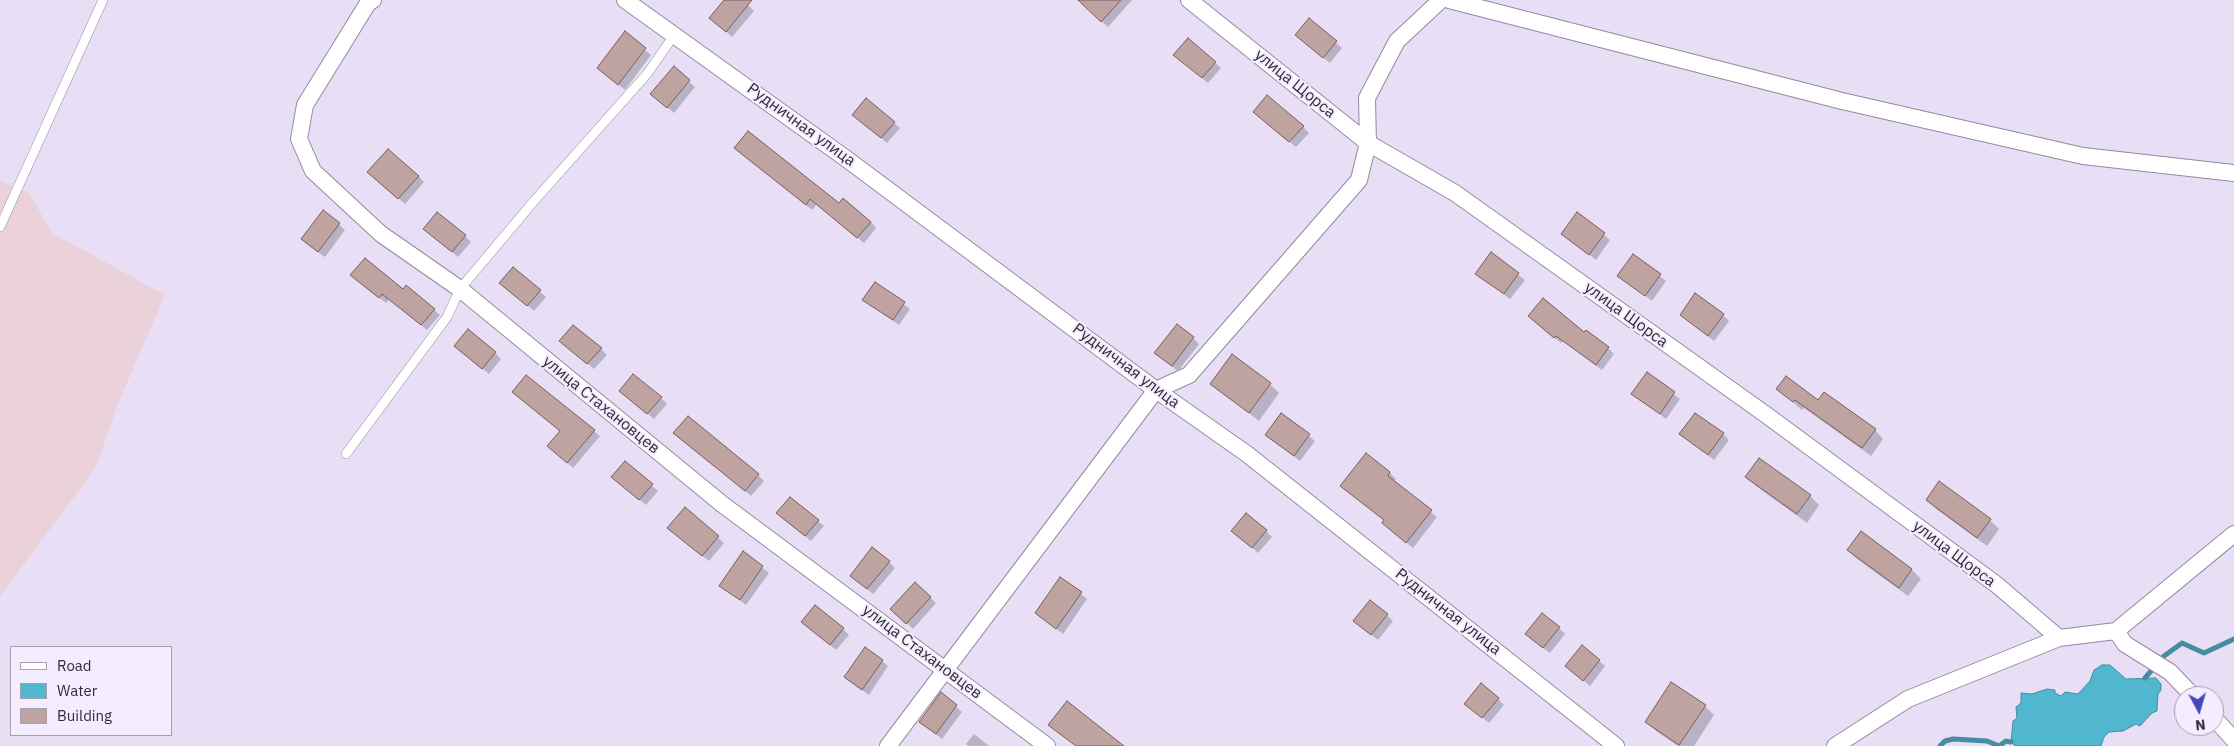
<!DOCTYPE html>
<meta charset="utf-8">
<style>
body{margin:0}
#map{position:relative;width:2234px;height:746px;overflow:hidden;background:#e8def5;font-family:"IBM Plex Sans",sans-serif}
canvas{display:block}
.legend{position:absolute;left:10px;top:646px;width:162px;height:90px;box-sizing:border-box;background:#f4ecff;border:1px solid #a69fae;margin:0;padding:6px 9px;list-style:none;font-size:15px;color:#302c35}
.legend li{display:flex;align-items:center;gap:10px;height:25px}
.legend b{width:25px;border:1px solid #a69fae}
.north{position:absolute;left:2174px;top:686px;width:50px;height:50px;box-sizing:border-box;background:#f4ecff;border:1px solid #a69fae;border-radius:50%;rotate:174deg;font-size:14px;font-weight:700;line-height:20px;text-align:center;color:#302c35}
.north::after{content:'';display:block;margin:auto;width:18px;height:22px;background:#4348bd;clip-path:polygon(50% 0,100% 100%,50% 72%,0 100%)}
</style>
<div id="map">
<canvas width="2234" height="746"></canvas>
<ul class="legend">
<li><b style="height:6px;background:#fff"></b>Road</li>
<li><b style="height:14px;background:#50b7cf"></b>Water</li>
<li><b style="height:14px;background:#bea3a0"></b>Building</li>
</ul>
<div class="north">N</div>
</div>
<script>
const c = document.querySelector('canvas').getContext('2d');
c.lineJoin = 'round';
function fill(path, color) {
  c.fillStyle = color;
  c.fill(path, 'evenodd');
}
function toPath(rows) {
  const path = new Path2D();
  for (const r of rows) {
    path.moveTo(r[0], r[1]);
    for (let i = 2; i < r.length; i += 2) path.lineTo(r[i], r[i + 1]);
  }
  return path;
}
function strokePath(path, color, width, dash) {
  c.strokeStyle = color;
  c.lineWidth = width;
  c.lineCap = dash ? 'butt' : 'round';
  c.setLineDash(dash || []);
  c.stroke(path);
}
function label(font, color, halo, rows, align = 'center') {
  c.font = font + ' "IBM Plex Sans",sans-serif';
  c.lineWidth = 4;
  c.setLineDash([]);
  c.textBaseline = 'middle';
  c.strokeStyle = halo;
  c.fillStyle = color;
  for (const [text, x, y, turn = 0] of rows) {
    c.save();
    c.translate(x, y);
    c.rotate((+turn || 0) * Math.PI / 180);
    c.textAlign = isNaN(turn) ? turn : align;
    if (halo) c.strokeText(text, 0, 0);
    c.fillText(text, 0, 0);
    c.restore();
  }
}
fill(toPath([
 [0,181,29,193,52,233,165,295,119,401,95,469,0,596]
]), '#ead1da');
const water = toPath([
 [2102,665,2110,665,2126,679,2156,678,2161,684,2161,690,2158,694,2157,711,2152,713,2140,726,2136,724,2123,731,2109,732,2104,737,2101,746,2015,746,2011,742,2013,721,2017,718,2016,707,2021,703,2021,693,2032,694,2047,689,2055,690,2055,693,2061,696,2065,692,2078,694,2090,681,2094,670,2102,665]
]);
fill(water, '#50b7cf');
strokePath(water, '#468da1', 1);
fill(toPath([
 [725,0,743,0,754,11,732,37,717,23],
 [1087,0,1132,0,1108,27,1089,10],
 [1309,20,1342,48,1330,63,1302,41],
 [625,33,651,55,625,90,604,73],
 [1181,61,1215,63,1221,68,1208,83],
 [674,68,695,87,674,113,658,100],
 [1261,118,1303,127,1309,133,1296,147],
 [860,121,894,123,900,128,887,143],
 [735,148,871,222,876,228,864,243,817,204,812,210],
 [418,176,424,182,405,204,375,178],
 [323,211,345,230,325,257,308,245],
 [1577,214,1610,240,1596,260,1563,234],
 [431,235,465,236,471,242,458,257],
 [1491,254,1525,280,1510,299,1477,274],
 [1633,255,1666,281,1652,301,1618,275],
 [513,269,546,297,534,311,501,283],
 [358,281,403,291,434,310,440,315,427,330,389,299,386,303],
 [875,283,910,309,899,325,864,300],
 [1681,315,1723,315,1729,321,1714,341],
 [1535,322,1584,334,1608,348,1614,354,1602,370,1563,341,1561,343],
 [1193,338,1199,344,1178,371,1162,359],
 [561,341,601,349,607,355,594,369],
 [461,351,495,353,501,359,489,374],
 [1647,374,1680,399,1666,419,1633,393],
 [1212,384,1270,384,1279,393,1259,421],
 [1778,389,1818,401,1875,430,1883,439,1871,456,1804,408,1802,410],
 [627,396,661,398,667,404,654,419],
 [1282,415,1315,441,1300,461,1267,435],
 [594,431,600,436,573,468,554,451],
 [1681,434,1723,434,1729,440,1714,460],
 [681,438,758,475,764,481,751,496],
 [1366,455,1390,473,1396,479,1393,482,1437,517,1413,548,1383,523,1385,520],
 [625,463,658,491,646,505,613,477],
 [1747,477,1810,496,1819,505,1807,523,1756,486],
 [1927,500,1990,520,1999,529,1987,546,1936,509],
 [685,509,724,543,709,561,675,534],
 [784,519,818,521,824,526,811,541],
 [1266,531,1272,537,1258,553,1239,536],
 [1848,550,1912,570,1921,579,1908,596,1857,559],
 [743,553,769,573,746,605,721,586],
 [889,562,895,568,873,594,857,581],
 [1061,578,1087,599,1063,634,1036,613],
 [915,583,936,603,913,629,892,609],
 [1387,615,1393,621,1378,640,1361,626],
 [809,628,843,629,849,635,836,650],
 [1559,628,1565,634,1550,653,1532,640],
 [882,661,888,666,869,695,852,683],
 [1599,661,1605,666,1590,686,1573,672],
 [941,694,962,712,942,739,920,722],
 [1498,699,1504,705,1489,723,1466,704],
 [1705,706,1714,715,1694,746,1678,746,1656,731,1647,722],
 [974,734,989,746,968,746,966,744]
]), '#0003');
strokePath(toPath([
 [2145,678,2164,656,2182,643,2204,653,2234,639],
 [1940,746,1945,741,1953,739,1987,741,1999,746,2006,741,2011,742]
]), '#468da1', 5);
const building = toPath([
 [724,0,752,0,726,32,709,18,724,0],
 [1078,0,1121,0,1101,22,1078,0],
 [1309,18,1337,41,1323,58,1295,35,1309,18],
 [625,31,646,48,618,85,597,68,625,31],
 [1188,38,1216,62,1202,78,1173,55,1188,38],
 [674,66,690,80,667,108,650,94,674,66],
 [1267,95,1304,126,1289,142,1253,112,1267,95],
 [866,98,895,122,881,138,852,115,866,98],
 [748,131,839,203,843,198,871,222,857,238,810,199,806,205,734,148,748,131],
 [388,149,419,176,398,199,367,172,388,149],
 [323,210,340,223,318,252,301,239,323,210],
 [437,212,466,235,452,252,423,229,437,212],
 [1577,212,1605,233,1589,255,1561,234,1577,212],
 [1491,252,1519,273,1504,294,1475,274,1491,252],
 [1633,254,1661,274,1645,296,1617,276,1633,254],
 [365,258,403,289,406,285,435,309,421,325,382,294,379,298,350,275,365,258],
 [513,267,541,290,527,306,499,283,513,267],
 [875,282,905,302,893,320,862,300,875,282],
 [1695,293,1724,314,1708,336,1680,315,1695,293],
 [1543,298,1584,332,1586,330,1609,347,1596,365,1556,336,1554,338,1528,316,1543,298],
 [1177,324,1194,337,1172,366,1154,353,1177,324],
 [573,325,602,348,587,364,559,341,573,325],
 [468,329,496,352,482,369,454,346,468,329],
 [1232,354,1271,383,1249,413,1210,384,1232,354],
 [1647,372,1675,392,1660,414,1631,394,1647,372],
 [633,374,662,397,647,414,619,391,633,374],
 [526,375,595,430,567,463,547,446,560,431,512,392,526,375],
 [1786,376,1818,400,1824,392,1876,429,1862,448,1795,400,1793,402,1776,389,1786,376],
 [1281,413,1310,434,1294,456,1265,435,1281,413],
 [1695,413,1724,433,1708,455,1679,434,1695,413],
 [688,416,759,474,745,491,673,433,688,416],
 [1366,453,1390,472,1388,476,1432,510,1406,543,1382,523,1384,520,1340,486,1366,453],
 [1759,458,1811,495,1797,514,1745,477,1759,458],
 [625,461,653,484,639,500,611,477,625,461],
 [1939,481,1991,519,1977,538,1926,500,1939,481],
 [790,497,819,520,805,536,776,513,790,497],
 [685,507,719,536,702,556,667,528,685,507],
 [1246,513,1267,530,1252,548,1231,531,1246,513],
 [1861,531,1912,569,1899,588,1847,550,1861,531],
 [872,547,890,561,867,589,850,576,872,547],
 [743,551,763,566,740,600,719,586,743,551],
 [1060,577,1082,592,1056,629,1035,613,1060,577],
 [915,582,931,597,906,624,890,609,915,582],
 [1370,600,1388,614,1371,635,1353,621,1370,600],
 [815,605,844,628,830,645,801,622,815,605],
 [1542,613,1560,627,1543,648,1525,634,1542,613],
 [1582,645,1600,660,1583,681,1565,666,1582,645],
 [865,647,883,660,862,690,844,677,865,647],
 [1671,682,1706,705,1679,745,1645,722,1671,682],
 [1481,683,1499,698,1482,718,1464,704,1481,683],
 [941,692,957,705,936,734,919,722,941,692],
 [1067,701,1124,746,1076,746,1048,725,1067,701]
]);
fill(building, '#bea3a0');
strokePath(building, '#775e5c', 1);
const lane = toPath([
 [0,227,103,0],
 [346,454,447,317,460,289,534,201,647,74,675,34]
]);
const street = toPath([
 [373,0,368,3,305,105,299,139,313,171,381,234,460,289,722,504,1047,746],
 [625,0,848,160,1156,390,1247,454,1616,746],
 [1189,0,1368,143,1455,193,1765,414,1997,585,2059,638],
 [1449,0,1842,101,2083,156,2234,173],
 [2116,631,2125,644,2170,672,2193,696],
 [2214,718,2234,740],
 [888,746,1156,390,1189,375,1359,180,1368,143,1367,98,1397,41,1441,0],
 [1835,746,1908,699,2059,638,2116,631,2234,534]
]);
strokePath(lane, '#938a9f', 10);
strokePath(street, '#938a9f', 18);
strokePath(lane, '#fff', 9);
strokePath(street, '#fff', 16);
label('16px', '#302c35', '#f4ecff', [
 ["улица Щорса",1295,84,39],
 ["Рудничная улица",801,125,36],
 ["улица Щорса",1626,315,36],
 ["Рудничная улица",1126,366,37],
 ["улица Стахановцев",601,405,39],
 ["улица Щорса",1954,554,37],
 ["Рудничная улица",1448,612,38],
 ["улица Стахановцев",922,652,37]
]);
</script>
